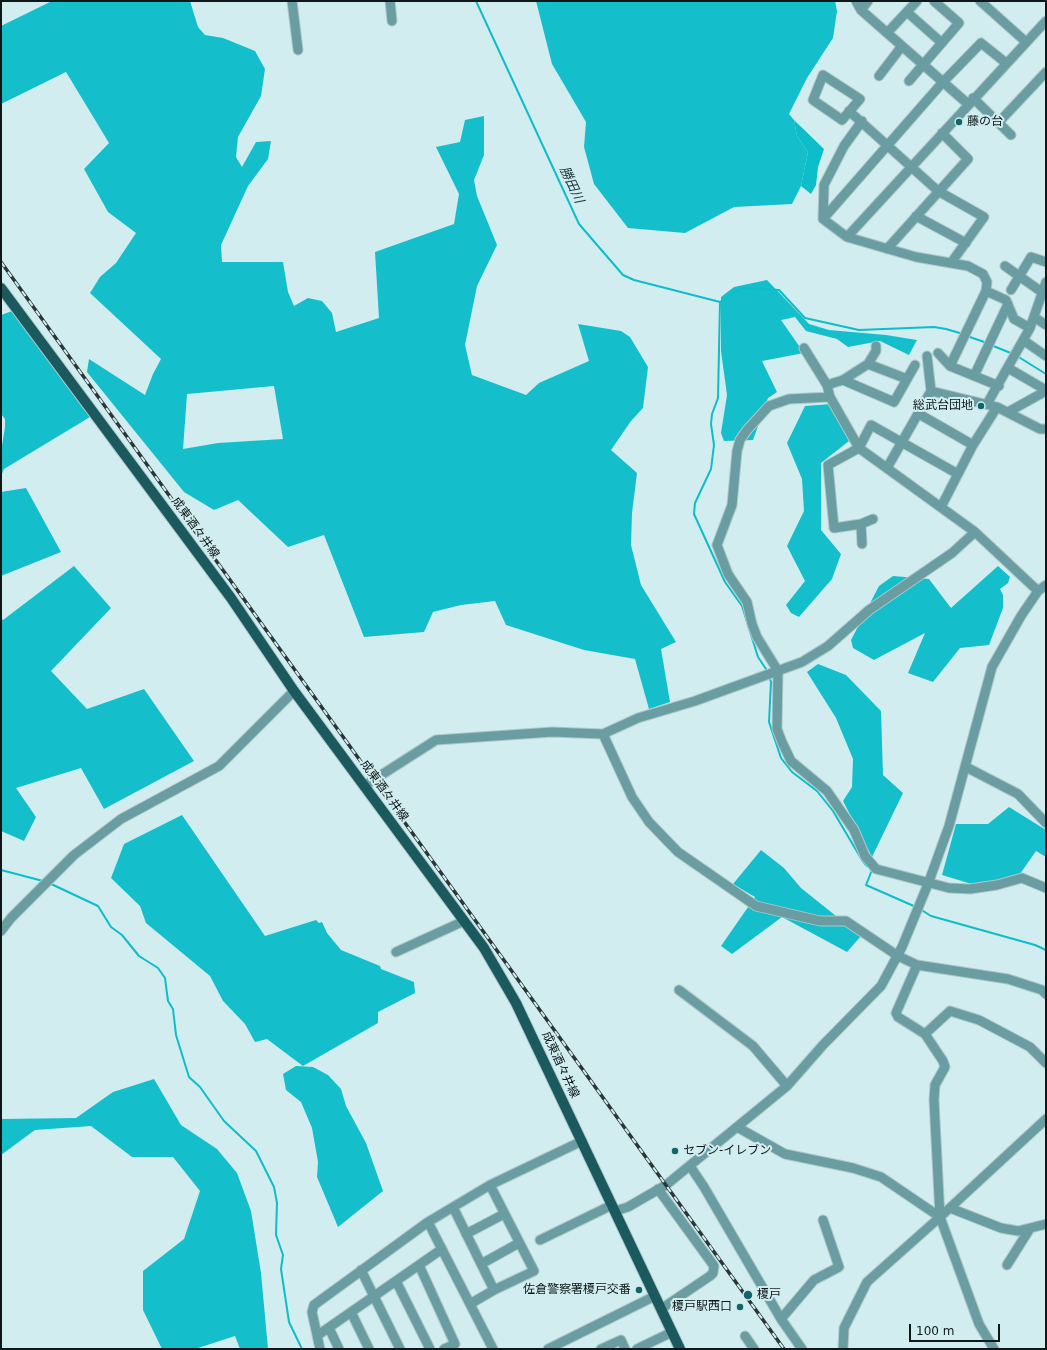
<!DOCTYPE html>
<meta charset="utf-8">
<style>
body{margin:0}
#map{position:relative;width:1047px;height:1350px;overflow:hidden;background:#d1edef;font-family:"DejaVu Sans",sans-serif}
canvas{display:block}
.frame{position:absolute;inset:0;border:2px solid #0e1819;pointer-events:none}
.scale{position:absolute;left:909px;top:1324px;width:91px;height:18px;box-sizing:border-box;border:2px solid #0e1819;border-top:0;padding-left:5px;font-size:12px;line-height:14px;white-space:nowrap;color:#0e1819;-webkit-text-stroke:3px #d1edef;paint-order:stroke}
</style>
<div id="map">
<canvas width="1047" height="1350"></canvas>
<div class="frame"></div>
<div class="scale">100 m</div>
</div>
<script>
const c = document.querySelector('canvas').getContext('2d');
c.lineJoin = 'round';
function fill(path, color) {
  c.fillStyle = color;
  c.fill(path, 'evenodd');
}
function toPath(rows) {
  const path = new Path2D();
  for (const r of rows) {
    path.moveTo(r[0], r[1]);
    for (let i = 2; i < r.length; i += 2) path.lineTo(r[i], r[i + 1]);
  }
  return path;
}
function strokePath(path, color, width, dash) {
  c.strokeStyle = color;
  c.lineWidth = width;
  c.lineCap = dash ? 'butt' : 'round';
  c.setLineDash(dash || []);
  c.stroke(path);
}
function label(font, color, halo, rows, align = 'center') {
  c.font = font + ' "DejaVu Sans","Noto Sans JP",sans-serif';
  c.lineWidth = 4;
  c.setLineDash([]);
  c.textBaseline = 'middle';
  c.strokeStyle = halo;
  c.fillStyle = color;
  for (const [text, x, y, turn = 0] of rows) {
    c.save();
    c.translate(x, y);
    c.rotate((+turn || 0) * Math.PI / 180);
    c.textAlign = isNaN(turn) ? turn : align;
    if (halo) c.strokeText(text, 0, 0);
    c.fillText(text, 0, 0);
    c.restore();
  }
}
fill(toPath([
 [52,1,190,1,198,27,205,35,223,38,255,51,265,69,261,96,238,137,236,157,242,167,256,142,271,141,268,159,248,186,221,245,222,262,283,262,288,292,294,306,308,298,322,301,332,313,336,332,379,318,375,252,454,224,459,194,436,147,460,142,465,120,484,116,484,155,474,180,477,196,497,245,477,286,465,345,472,375,526,395,539,383,589,361,578,324,621,331,630,337,648,367,643,408,631,421,611,450,637,473,632,513,631,545,641,585,676,642,661,649,670,702,649,709,635,659,584,650,506,625,495,601,461,605,433,612,424,632,364,637,324,535,288,547,238,500,214,510,184,492,87,372,89,359,145,395,153,374,161,359,90,293,100,277,116,263,136,233,108,212,84,169,109,143,66,72,1,104,1,26],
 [274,386,283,439,218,443,183,449,187,394],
 [536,1,835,1,837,11,833,38,807,78,789,114,794,120,797,136,808,152,801,186,792,204,734,207,685,233,628,228,594,184,584,147,586,122,552,64],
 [767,280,809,324,829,330,886,335,917,340,909,355,880,341,848,347,837,339,806,331,795,317,781,320,804,353,762,361,777,392,768,398,753,440,724,441,721,433,727,395,721,351,721,297,734,287],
 [12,311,90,417,4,469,1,476,1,452,5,427,5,419,1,414,1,315],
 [831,404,849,441,821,463,821,530,841,554,832,579,799,617,791,613,786,605,805,581,787,546,804,511,802,479,787,443,805,406],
 [26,488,61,552,1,576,1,492],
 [74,566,111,608,51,671,87,709,144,689,194,761,104,809,81,768,16,788,36,817,24,841,1,831,1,618,3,620],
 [998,566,1010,577,1008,583,1000,589,1003,595,1003,608,989,645,960,648,933,682,908,673,925,633,874,660,853,648,851,640,879,586,893,576,929,579,951,608],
 [818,664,846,675,881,711,883,775,903,793,872,857,843,801,852,787,853,759,836,718,807,672],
 [1009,807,1046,830,1046,857,1036,851,1020,874,978,886,942,875,956,824,988,824],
 [182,815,265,936,316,920,319,923,322,922,327,933,341,950,380,966,381,969,414,982,415,993,378,1012,378,1023,303,1066,267,1039,255,1042,245,1024,223,1001,210,976,146,923,140,906,111,878,124,844],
 [761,850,784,868,801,888,861,936,847,952,782,917,732,954,721,946,755,897,733,884],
 [296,1066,313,1067,328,1075,341,1089,346,1106,366,1143,383,1191,338,1227,317,1177,318,1162,312,1128,301,1102,286,1090,283,1074],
 [154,1079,181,1125,217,1149,237,1173,251,1211,261,1273,268,1349,240,1349,235,1336,195,1349,162,1349,143,1310,143,1271,184,1239,200,1191,173,1157,132,1157,91,1126,35,1130,1,1155,1,1119,76,1118,113,1092]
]), '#14bfcb');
fill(toPath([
 [794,120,824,149,818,167,816,185,811,194,801,186,808,152,797,136]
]), '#0dbdc9');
strokePath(toPath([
 [476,1,579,224,623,275,634,280,720,302],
 [720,302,718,398,712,414,711,424,714,445,711,469,695,503,694,514,725,582,742,606,758,657,768,672],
 [720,302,741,288,779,290,805,318,859,330,934,327,946,329,963,334],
 [967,336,987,343],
 [991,345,1013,354],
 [1017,356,1046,374],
 [769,676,771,682,769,722,781,758,792,772,817,791,833,811,862,860,867,866],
 [1,870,43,881],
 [872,870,866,885,916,907],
 [49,883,98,906,111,927,122,935,139,956,158,968,165,978,168,1001,173,1009,176,1035,189,1077,200,1087,224,1121,256,1151,274,1187,277,1203,276,1235,283,1255,281,1269,289,1322,302,1349],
 [920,909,931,916,1035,945,1046,950]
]), '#0dbdc9', 2);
const minor = toPath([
 [292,1,298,50],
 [390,1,392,21],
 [856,1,861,10,968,104],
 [980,1,1026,42],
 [861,10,868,1],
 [907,12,942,43],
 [887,33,917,1],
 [823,75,860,99,842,120,813,100,823,75],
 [879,76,902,46],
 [909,81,959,23,934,1],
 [973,98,1011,135],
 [849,111,938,191,984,217,951,263],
 [998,123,1046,72],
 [916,216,966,243],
 [823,219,847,237,916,257,968,266,983,274,987,282,986,291,950,366],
 [823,219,943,82,981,43,1006,63],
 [823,219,824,185,844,146,862,121],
 [847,237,1046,21],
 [887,249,968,159,942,133],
 [1005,266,1046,295],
 [1011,290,1031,257,1046,262],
 [986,291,1006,300,1014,319,1030,328],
 [1034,317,1046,325],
 [1023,340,1046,356],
 [804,348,827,385,830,397,859,448,975,532,1038,591],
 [938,353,950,366,999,386],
 [868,364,907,379],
 [1008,368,1046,390],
 [974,376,1008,304],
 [843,380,894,402,915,365],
 [827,385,843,380,868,364,876,351,876,346],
 [931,391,997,407,1040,429,1046,429],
 [830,397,789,399,769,406,747,430,740,440,737,451,732,505,717,545,728,574,747,602,752,624,757,637,778,671,777,729,782,742,791,761,827,791,854,830,865,856,876,869,949,888,970,889,997,885,1022,878,1046,888],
 [987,404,1030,328,1046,282],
 [1008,412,1046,391],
 [919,414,973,445],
 [887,468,931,391,927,356],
 [941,507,973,445,997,407],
 [873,519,861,524,834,528,828,465,859,448,871,425,958,474],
 [861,524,862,544],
 [603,734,632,797,649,822,678,852,756,906,820,921,846,921,898,956,917,965,1008,979,1042,990,1046,994],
 [966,767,1018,794,1046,823],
 [364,786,436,740,552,732,603,734,638,718,695,701,802,662,828,646,869,610,952,553,975,532],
 [1,931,11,918,74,855,121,819,219,766,294,691],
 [396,952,464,921],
 [917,965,896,1013,898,1017,925,1034,943,1061,945,1067,935,1085,934,1100,940,1217,979,1324,994,1349],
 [679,990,753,1046,787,1086],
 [925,1034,950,1011,979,1020,1030,1047,1046,1063],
 [737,1127,785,1154,853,1168,881,1177,940,1217],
 [690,1166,704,1187,781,1319,802,1349],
 [658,1189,714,1266,713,1273,710,1276,661,1309],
 [453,1207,494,1290],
 [950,1208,1001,1228,1018,1231,1046,1224],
 [615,1211,628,1207,666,1185,787,1086,823,1045,881,986,902,947,928,884,949,826,992,667,1021,616,1038,591,1046,585],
 [428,1222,493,1349],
 [466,1234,504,1214],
 [540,1240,612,1205],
 [481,1264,519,1243],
 [419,1265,455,1344,444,1349],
 [1007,1265,1029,1230],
 [361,1270,400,1349],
 [396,1281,430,1349],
 [470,1304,494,1290,534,1271,490,1185],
 [351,1312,369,1349],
 [781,1319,814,1280,839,1267,823,1220],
 [329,1328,339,1349],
 [318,1335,442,1249],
 [745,1336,754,1349],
 [320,1349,312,1312,314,1305,428,1222,490,1185,582,1141],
 [548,1349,655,1296],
 [601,1349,621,1340,625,1349],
 [637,1349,672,1332],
 [843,1349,844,1328,867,1282,940,1217,1046,1119]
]);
const major = toPath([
 [1,288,231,598,294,691,484,948,516,1003,680,1349]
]);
strokePath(minor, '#aec7c8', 11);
strokePath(major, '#aec7c8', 12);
strokePath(minor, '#699da1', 9);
strokePath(major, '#1a595e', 10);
const rail = toPath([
 [1,262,784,1349]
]);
strokePath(rail, '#2a3638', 3.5);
strokePath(rail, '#d1edef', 2, [6]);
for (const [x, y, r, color] of [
 [959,122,4,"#136369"],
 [981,406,4,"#136369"],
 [675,1151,4,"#136369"],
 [639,1290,4,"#136369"],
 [748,1295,5,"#136369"],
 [740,1307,4,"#136369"]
]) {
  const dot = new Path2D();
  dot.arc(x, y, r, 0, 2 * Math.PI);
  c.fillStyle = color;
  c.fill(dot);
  strokePath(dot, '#d1edef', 1.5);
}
label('12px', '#0e1819', '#d1edef', [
 ["藤の台",967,122],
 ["総武台団地",973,406,"right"],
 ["セブン-イレブン",683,1151],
 ["佐倉警察署榎戸交番",631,1290,"right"],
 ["榎戸",757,1295],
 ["榎戸駅西口",732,1307,"right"]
], 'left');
label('12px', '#0e1819', '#d1edef', [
 ["成東酒々井線",195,528,54],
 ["成東酒々井線",384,791,54],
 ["成東酒々井線",560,1065,65]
]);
label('italic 13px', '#1c3436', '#d1edef', [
 ["勝田川",571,185,65]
]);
</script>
